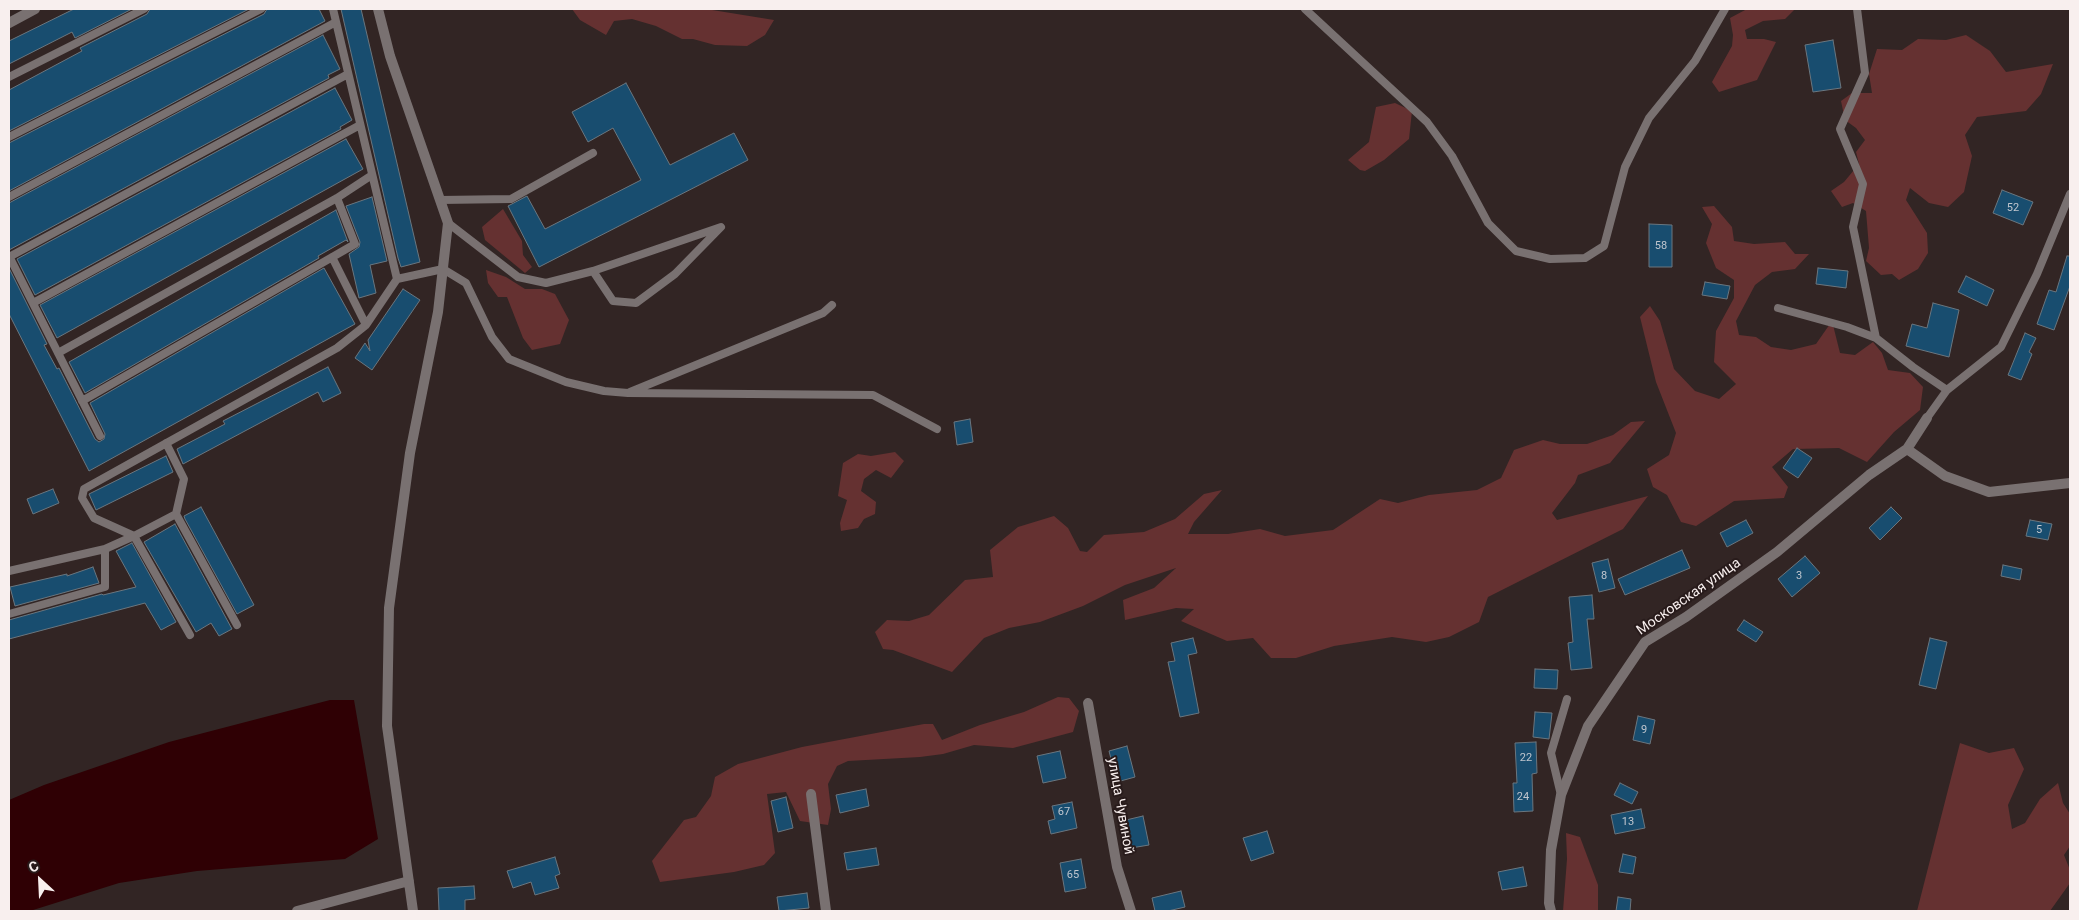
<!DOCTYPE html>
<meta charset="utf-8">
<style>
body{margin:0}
#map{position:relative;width:2079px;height:920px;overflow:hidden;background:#322524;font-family:Roboto,sans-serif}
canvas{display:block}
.frame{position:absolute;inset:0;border:10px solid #f8efee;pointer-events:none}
.north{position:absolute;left:15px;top:855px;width:50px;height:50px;-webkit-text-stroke:4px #281b1b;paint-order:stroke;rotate:335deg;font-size:14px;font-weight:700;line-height:20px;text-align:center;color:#f8efee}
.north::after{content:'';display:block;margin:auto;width:18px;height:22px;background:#f8efee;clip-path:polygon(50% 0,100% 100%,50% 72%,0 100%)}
</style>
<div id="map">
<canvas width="2079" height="920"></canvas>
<div class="frame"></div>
<div class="north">С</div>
</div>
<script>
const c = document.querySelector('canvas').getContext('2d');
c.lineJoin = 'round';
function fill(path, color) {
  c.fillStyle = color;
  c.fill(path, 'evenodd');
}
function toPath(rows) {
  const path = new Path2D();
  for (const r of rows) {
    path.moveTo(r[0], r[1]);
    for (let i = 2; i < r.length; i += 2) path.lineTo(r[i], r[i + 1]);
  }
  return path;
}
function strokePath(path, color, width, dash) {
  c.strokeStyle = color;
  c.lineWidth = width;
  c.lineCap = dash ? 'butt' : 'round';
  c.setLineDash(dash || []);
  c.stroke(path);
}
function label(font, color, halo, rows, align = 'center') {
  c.font = font + ' Roboto,sans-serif';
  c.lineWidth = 4;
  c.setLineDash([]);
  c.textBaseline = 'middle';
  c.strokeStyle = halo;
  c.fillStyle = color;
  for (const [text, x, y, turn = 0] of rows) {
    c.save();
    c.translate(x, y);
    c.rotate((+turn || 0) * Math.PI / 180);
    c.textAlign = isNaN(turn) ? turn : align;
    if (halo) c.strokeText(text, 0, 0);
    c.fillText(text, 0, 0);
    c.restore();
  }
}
fill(toPath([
 [572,9,706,9,774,20,765,35,747,46,715,45,693,39,682,39,656,26,632,19,614,21,606,35,580,20],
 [1747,9,1795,9,1785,19,1763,21,1745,30,1747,39,1764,39,1776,42,1757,80,1719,92,1712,82,1732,46,1733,35,1730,18],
 [1966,35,1990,51,2006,72,2053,64,2041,94,2026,111,1977,117,1965,135,1972,156,1964,192,1948,207,1929,203,1910,188,1906,200,1927,233,1928,253,1918,269,1899,280,1892,274,1881,275,1866,261,1869,248,1866,211,1853,203,1842,207,1831,191,1844,182,1859,164,1856,152,1865,140,1856,128,1845,120,1841,101,1852,93,1872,93,1869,74,1877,49,1902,50,1918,39,1946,40],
 [1395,103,1412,111,1409,139,1384,160,1365,171,1360,170,1348,160,1369,142,1376,107],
 [1714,206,1732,227,1734,241,1754,244,1785,242,1795,254,1809,254,1795,269,1772,272,1755,285,1736,321,1739,335,1756,337,1771,347,1791,350,1816,344,1832,321,1840,353,1855,355,1873,342,1882,353,1888,370,1910,373,1923,387,1920,410,1894,432,1867,462,1839,448,1793,449,1772,467,1788,487,1784,498,1734,501,1696,526,1681,522,1667,495,1653,487,1647,469,1669,455,1676,433,1656,382,1640,317,1650,306,1660,321,1674,369,1695,391,1719,399,1736,384,1714,362,1716,331,1734,298,1734,280,1716,268,1706,243,1712,224,1702,207],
 [503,209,522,241,523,255,532,267,525,273,485,240,482,227],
 [486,270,506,277,525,289,542,289,555,294,569,320,560,344,532,350,523,338,507,297,498,297,488,283],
 [1645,421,1610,463,1578,475,1575,483,1552,513,1557,520,1648,496,1623,529,1488,597,1479,622,1449,637,1426,642,1392,637,1334,646,1296,658,1271,658,1253,638,1227,641,1181,621,1194,609,1176,608,1125,620,1123,600,1154,588,1176,568,1125,585,1083,606,1040,622,1009,628,984,638,952,672,893,650,883,649,875,632,887,620,909,621,929,615,965,580,993,577,990,550,1018,527,1054,516,1068,528,1080,551,1087,552,1104,535,1144,532,1175,519,1204,494,1222,490,1194,522,1188,534,1228,534,1260,529,1285,536,1333,530,1380,499,1398,503,1429,495,1477,490,1501,478,1514,450,1543,440,1560,444,1587,444,1613,435,1631,422],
 [895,452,904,461,891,478,876,470,864,479,861,491,876,502,875,514,864,519,858,528,841,531,840,523,847,500,838,496,843,463,858,454,871,456],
 [1058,697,1069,698,1079,711,1073,732,1013,748,974,745,943,754,920,757,848,761,837,766,828,784,831,809,828,825,800,821,786,792,767,794,775,853,764,865,734,872,660,882,652,861,684,820,696,817,711,796,715,777,738,764,802,747,924,724,933,724,942,740,980,725,1024,712],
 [1960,743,1989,753,2014,748,2024,769,2008,805,2012,829,2025,823,2040,799,2058,783,2063,803,2070,814,2070,846,2064,855,2070,870,2070,883,2050,911,1917,911],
 [1566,833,1580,837,1598,885,1598,911,1563,911,1567,859]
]), '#653131');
fill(toPath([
 [330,700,354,700,378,839,345,859,197,871,119,883,30,911,9,911,9,800,44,785,169,742]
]), '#2f0004');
const building = toPath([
 [74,9,132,9,75,38,72,32,9,64,9,41,74,9],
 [150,9,249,9,9,131,9,90,82,51,80,48,147,14,150,9],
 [267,9,319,9,325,21,9,191,9,143,264,14,267,9],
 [341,9,361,9,420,262,401,267,398,258,341,9],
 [323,35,340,69,328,75,329,78,9,250,9,203,323,35],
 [1833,40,1841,88,1813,92,1805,45,1833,40],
 [626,83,670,165,734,133,748,160,539,267,508,206,527,196,545,229,641,180,613,128,588,142,572,112,626,83],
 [335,88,352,120,340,127,341,129,35,295,17,259,335,88],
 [346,139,363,169,57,338,40,305,346,139],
 [2002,190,2033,202,2023,225,1993,213,2002,190],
 [372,197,387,261,370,265,376,293,359,298,349,254,359,247,360,242,346,206,372,197],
 [336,210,348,242,346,240,318,256,319,258,85,393,69,362,336,210],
 [1649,224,1672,225,1672,267,1649,267,1649,224],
 [2067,256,2070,256,2070,286,2054,330,2037,324,2049,290,2056,292,2067,256],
 [9,268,47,344,44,345,57,369,59,368,95,439,99,442,104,439,105,434,90,403,324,268,355,324,89,471,9,314,9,268],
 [1818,268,1848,271,1846,288,1816,284,1818,268],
 [1966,276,1994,290,1987,306,1958,292,1966,276],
 [1705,282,1730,286,1727,299,1702,295,1705,282],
 [403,289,420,300,372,370,355,358,365,343,370,351,368,340,403,289],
 [1933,303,1959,310,1949,357,1906,346,1912,324,1927,328,1933,303],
 [2025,333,2036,338,2029,352,2032,354,2021,380,2008,375,2025,333],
 [328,367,341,393,323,402,318,392,183,464,177,449,225,424,223,421,328,367],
 [970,419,973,442,957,445,954,422,970,419],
 [1797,448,1812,458,1798,478,1783,468,1797,448],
 [166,456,173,472,96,510,89,494,166,456],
 [53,489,59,503,33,514,27,499,53,489],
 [201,507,254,605,237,614,185,519,184,516,201,507],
 [1891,507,1902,518,1880,540,1869,528,1891,507],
 [1746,520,1753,533,1727,547,1720,533,1746,520],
 [2030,520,2052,524,2048,540,2026,536,2030,520],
 [175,524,232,629,219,636,211,623,196,632,144,542,175,524],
 [132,543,176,622,161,630,145,603,9,639,9,620,102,594,103,595,136,587,116,551,132,543],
 [1682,550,1690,568,1625,595,1618,579,1682,550],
 [1805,556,1820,573,1792,597,1778,579,1805,556],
 [1608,559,1615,588,1599,592,1592,563,1608,559],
 [2003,565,2022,569,2020,580,2001,576,2003,565],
 [93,567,99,583,15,606,10,587,67,574,67,576,93,567],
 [1592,595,1594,619,1587,619,1592,668,1571,670,1568,643,1573,642,1569,597,1592,595],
 [1744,620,1763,632,1756,642,1737,630,1744,620],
 [1193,638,1197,653,1188,655,1199,713,1180,717,1168,662,1175,661,1171,643,1193,638],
 [1930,638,1947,642,1936,689,1919,685,1930,638],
 [1535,669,1558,670,1557,689,1534,688,1535,669],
 [1535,712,1552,713,1549,739,1533,737,1535,712],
 [1638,716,1655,720,1650,744,1633,740,1638,716],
 [1536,742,1537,773,1532,774,1533,811,1514,812,1513,783,1517,783,1515,743,1536,742],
 [1127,746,1135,777,1117,782,1109,751,1127,746],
 [1060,751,1066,778,1043,783,1037,756,1060,751],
 [1620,783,1638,792,1632,804,1614,795,1620,783],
 [866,789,869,806,840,813,836,795,866,789],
 [786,797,793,828,778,832,771,801,786,797],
 [1072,802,1077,828,1051,834,1048,821,1055,819,1052,806,1072,802],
 [1641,809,1645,828,1615,834,1611,815,1641,809],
 [1143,816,1149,845,1131,848,1126,820,1143,816],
 [1267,831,1274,853,1251,861,1243,838,1267,831],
 [876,848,879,865,847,870,844,853,876,848],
 [1623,854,1636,857,1633,874,1619,872,1623,854],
 [555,857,560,874,555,876,559,888,535,895,531,882,513,888,507,871,555,857],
 [1081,859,1086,888,1065,892,1060,863,1081,859],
 [1523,867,1527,886,1502,890,1498,872,1523,867],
 [474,886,475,899,465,900,465,911,439,911,438,888,474,886],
 [1181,891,1185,907,1168,911,1155,911,1152,898,1181,891],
 [807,893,809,908,779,911,777,897,807,893],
 [1618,897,1631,899,1630,911,1616,911,1618,897]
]);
fill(building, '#184d6f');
strokePath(building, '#6a767f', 1);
strokePath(toPath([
 [333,9,397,279,366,325],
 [1305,9,1427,122,1452,156,1488,223,1516,251,1550,259,1585,258,1604,246,1625,167,1649,118,1695,61,1725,9],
 [1857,9,1865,73,1840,129,1863,184,1853,227,1876,338],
 [9,77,144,9],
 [9,137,261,9],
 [9,197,336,22],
 [440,200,511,199,593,153],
 [448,223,518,277,546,283,593,271,613,301,636,303,675,274,721,227,593,271],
 [9,256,100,436],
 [9,257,348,74],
 [397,279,443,269,466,283,492,337,509,359,566,382,604,391,628,393,873,395,937,429],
 [33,303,360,125],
 [1778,308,1847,327,1876,338,1913,367,1947,390],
 [58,353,337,198,372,175],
 [630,392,823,313,832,305],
 [82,401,355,244,337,198],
 [1927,418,1947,390,2001,347,2037,274,2070,194],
 [166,443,184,479,176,514,134,536,190,635],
 [176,514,237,625],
 [9,571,105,549,134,536,94,518,82,498,84,489,337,348,366,325,332,257],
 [9,614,105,587,105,549],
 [1561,795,1551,753,1567,699]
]), '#797171', 8);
strokePath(toPath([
 [378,9,390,56,448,223,438,312,410,453,389,608,387,726,413,911],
 [9,23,35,9],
 [1907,449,1945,476,1989,492,2070,483],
 [1088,703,1117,867,1131,911],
 [811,794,826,911],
 [297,911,409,881],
 [1551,911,1549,903,1551,850,1561,795,1588,726,1645,642,1686,617,1777,552,1869,475,1907,449,1927,418]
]), '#797171', 10);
label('11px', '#c0c6ce', null, [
 ["52",2013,208],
 ["58",1661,246],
 ["5",2039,530],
 ["8",1604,576],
 ["3",1799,576],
 ["9",1644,730],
 ["22",1526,758],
 ["24",1523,797],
 ["67",1064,812],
 ["13",1628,822],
 ["65",1073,875]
]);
label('14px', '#f8efee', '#281b1b', [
 ["Московская улица",1689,597,-35],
 ["улица Чувиной",1120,806,80]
]);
</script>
